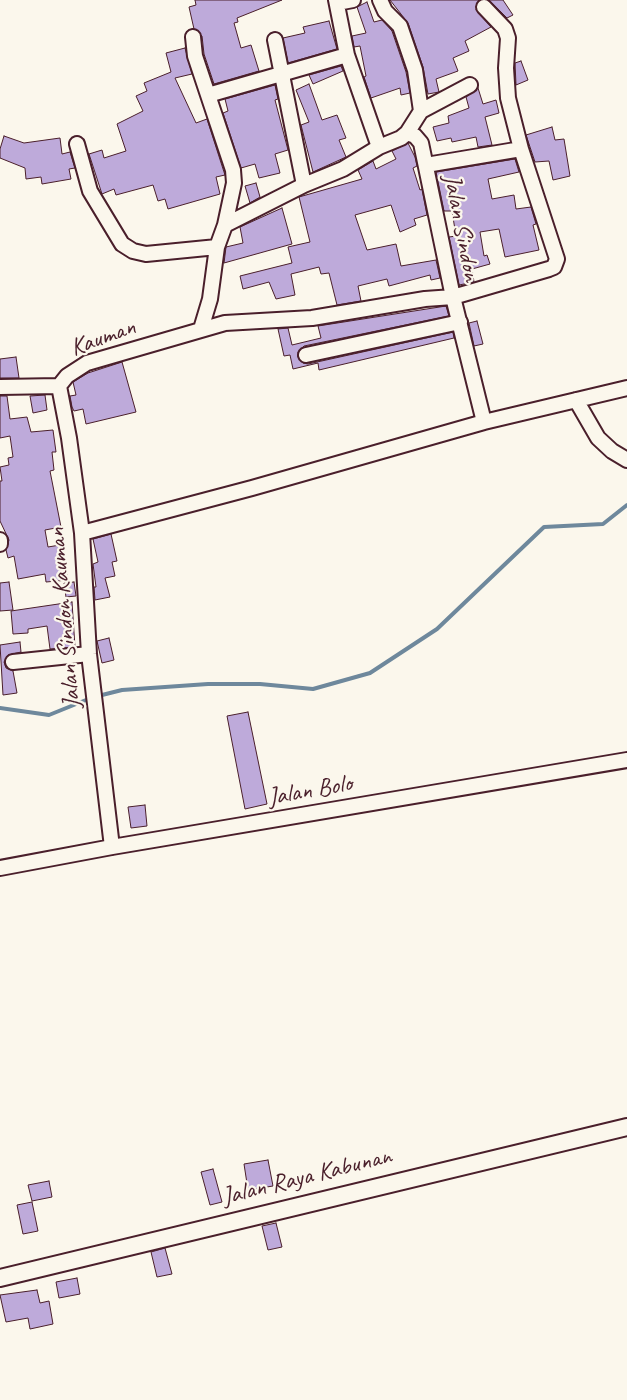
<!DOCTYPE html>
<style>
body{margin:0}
canvas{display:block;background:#fbf7ec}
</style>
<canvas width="627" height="1400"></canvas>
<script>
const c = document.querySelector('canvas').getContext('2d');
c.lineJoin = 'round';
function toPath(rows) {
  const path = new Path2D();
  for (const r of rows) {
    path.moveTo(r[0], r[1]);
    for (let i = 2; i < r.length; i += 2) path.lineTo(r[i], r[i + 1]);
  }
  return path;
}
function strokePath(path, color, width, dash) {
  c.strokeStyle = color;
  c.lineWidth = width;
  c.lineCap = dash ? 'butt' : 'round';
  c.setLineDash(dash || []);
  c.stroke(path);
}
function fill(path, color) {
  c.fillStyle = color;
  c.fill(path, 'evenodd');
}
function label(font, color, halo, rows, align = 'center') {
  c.font = font + ' Caveat,sans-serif';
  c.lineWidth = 4.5;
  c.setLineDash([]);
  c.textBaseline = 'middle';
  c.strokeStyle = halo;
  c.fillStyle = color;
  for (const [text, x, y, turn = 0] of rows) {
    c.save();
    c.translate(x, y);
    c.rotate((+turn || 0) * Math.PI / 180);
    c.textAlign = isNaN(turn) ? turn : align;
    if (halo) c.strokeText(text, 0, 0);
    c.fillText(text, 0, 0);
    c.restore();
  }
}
strokePath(toPath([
 [98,696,122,690,208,684,260,684,313,689,370,673,437,629,544,527,603,524,627,505],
 [0,708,49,715,91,698]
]), '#6e889c', 4);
const building = toPath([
 [195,0,282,0,237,18,238,22,234,23,241,48,251,45,259,71,214,84,204,54,202,36,194,29,189,7,196,5,195,0],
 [390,0,479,0,476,10,491,27,465,41,469,51,453,58,458,71,436,79,439,92,428,94,423,67,408,23,390,0],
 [489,0,503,0,513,15,507,18,489,0],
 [367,2,374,22,382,20,392,31,406,72,410,93,401,95,400,88,371,98,364,77,366,76,360,46,354,47,352,36,366,33,357,7,367,2],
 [329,21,337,49,288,63,283,38,305,33,303,27,329,21],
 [185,48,192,74,175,78,196,123,207,119,224,172,225,175,216,177,220,194,168,209,165,199,158,201,153,185,116,195,114,189,102,194,89,154,102,150,104,158,126,151,117,124,143,111,136,96,147,91,144,83,171,72,166,53,185,48],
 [521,61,528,80,516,85,515,63,521,61],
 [341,66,343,71,313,84,309,75,341,66],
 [309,84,322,120,337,115,346,138,339,140,346,157,313,172,301,125,309,122,296,90,309,84],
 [275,85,278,99,275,100,288,150,275,154,280,173,259,178,255,164,241,168,223,113,228,111,225,99,275,85],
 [478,88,483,104,496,100,499,113,485,117,492,145,478,147,476,137,452,142,451,138,437,141,433,127,449,123,448,116,469,108,466,97,478,88],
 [552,127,555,140,564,139,570,176,553,180,549,161,535,162,526,135,552,127],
 [4,136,24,143,60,138,62,154,70,152,75,168,69,169,71,179,42,184,41,177,26,179,25,168,0,158,0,149,4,136],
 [408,143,415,157,417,166,413,168,420,190,422,189,427,215,414,219,416,225,400,232,391,205,355,215,367,250,396,244,401,266,436,260,440,278,431,280,430,275,389,286,387,279,358,286,361,301,337,305,329,273,321,274,319,267,291,274,295,295,276,299,269,282,243,289,240,276,292,263,288,247,310,242,299,197,362,179,358,170,373,161,376,169,396,159,392,151,408,143],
 [515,159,519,172,488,179,492,199,514,195,516,209,531,207,536,224,533,225,539,250,505,257,499,229,480,232,484,256,487,255,490,264,472,269,474,282,459,285,449,237,456,236,452,211,444,211,436,172,515,159],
 [256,183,260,197,250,203,245,186,256,183],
 [282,208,292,244,224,263,226,247,243,243,240,227,282,208],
 [446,306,449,316,304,346,298,352,298,357,303,363,308,364,453,332,454,338,319,370,318,363,293,369,290,355,284,356,278,329,288,328,292,345,321,338,318,326,446,306],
 [477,321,483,344,474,346,469,323,477,321],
 [16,357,19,378,0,378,0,359,16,357],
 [122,362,136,412,86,424,83,409,74,411,72,407,70,396,76,395,73,382,88,373,122,362],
 [45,395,47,410,33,413,30,396,45,395],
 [0,396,7,396,10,419,27,417,31,432,53,430,56,452,52,452,54,470,50,471,61,527,45,530,48,547,60,545,68,580,46,582,45,574,18,579,14,556,8,558,6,550,9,540,0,521,0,481,2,481,0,467,9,465,8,458,13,457,10,436,0,438,0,396],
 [111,534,117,561,112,562,115,576,105,578,110,597,95,600,94,587,96,587,93,564,98,562,93,539,111,534],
 [9,582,13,610,0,611,0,583,9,582],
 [74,582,76,596,66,597,64,583,74,582],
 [72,602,75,647,50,649,47,626,28,629,28,633,13,634,11,611,72,602],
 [109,638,114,660,102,663,97,641,109,638],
 [20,642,21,652,8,655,4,662,6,668,13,671,17,693,3,695,0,645,20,642],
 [248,712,267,804,245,809,227,716,248,712],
 [145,805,147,826,131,828,128,807,145,805],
 [268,1160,273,1186,248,1190,244,1164,268,1160],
 [213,1169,222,1202,210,1205,201,1172,213,1169],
 [49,1181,52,1197,32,1201,28,1185,49,1181],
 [32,1202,38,1231,23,1234,17,1205,32,1202],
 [276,1223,282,1247,268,1250,262,1226,276,1223],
 [165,1248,172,1274,157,1277,151,1252,165,1248],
 [77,1278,80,1294,59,1298,56,1282,77,1278],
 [37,1290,40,1303,49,1301,53,1324,30,1329,28,1318,6,1322,0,1295,37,1290]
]);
fill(building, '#beaada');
strokePath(building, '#4a1f2b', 1);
const minor = toPath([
 [380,0,385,11,400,26,415,70,421,111,407,133],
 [337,3,353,0],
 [193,37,195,56,233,170,234,183,225,225],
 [208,95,347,55],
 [421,111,470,85],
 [77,144,90,191,122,244,133,251,146,254,217,247],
 [426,165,521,149],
 [304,185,343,169,379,147],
 [201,329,210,299,217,247,225,225,304,185,275,40],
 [306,355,460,322],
 [59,386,69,438,82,533,89,654,112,847],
 [0,387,59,386,67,376,87,363,225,323,312,318,425,299,453,297,421,143,415,136,407,133,401,138,379,147,347,55,336,0],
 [576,400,598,438,612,451,627,460],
 [484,422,453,297,549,269,554,267,557,259,521,149,508,98,506,68,508,38,505,29,484,7],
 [82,533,252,488,484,422,627,388],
 [0,540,0,544],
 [13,662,89,654],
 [0,868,112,847,627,760]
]);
const tertiary = toPath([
 [0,1278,627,1127]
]);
strokePath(minor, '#4a1f2b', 18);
strokePath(tertiary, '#4a1f2b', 20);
strokePath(minor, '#fbf7ec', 14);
strokePath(tertiary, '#fbf7ec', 16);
label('25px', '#4a1f2b', '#fbf7ec', [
 ["Jalan Sindon",461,228,79],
 ["Kauman",103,338,-20],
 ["Jalan Sindon Kauman",65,618,-95],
 ["Jalan Bolo",310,791,-10],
 ["Jalan Raya Kabunan",307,1177,-14]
]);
</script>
